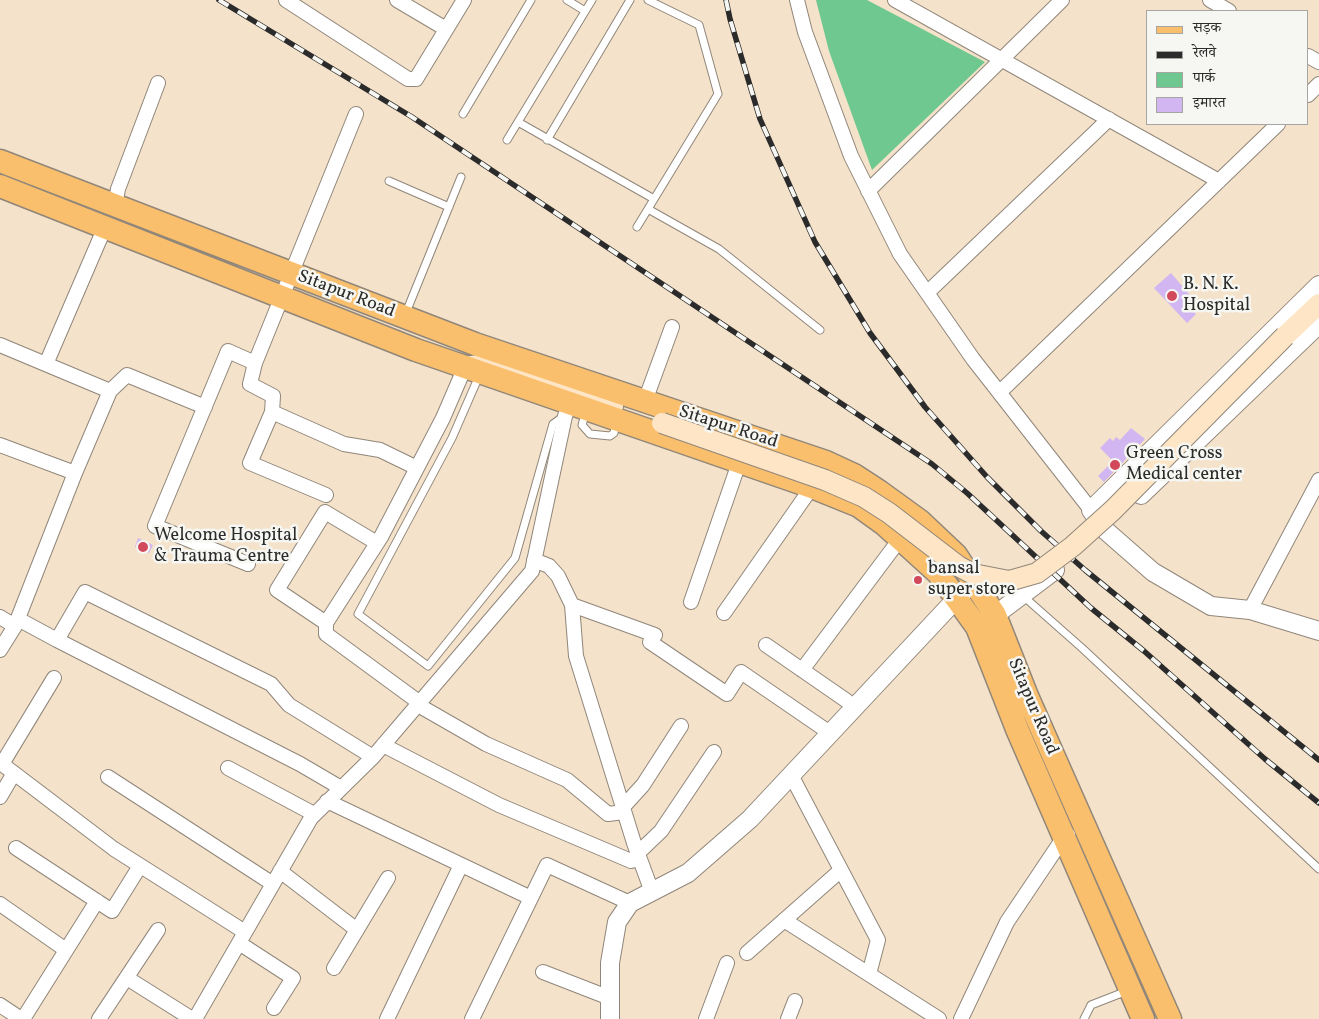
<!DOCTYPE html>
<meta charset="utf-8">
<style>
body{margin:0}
#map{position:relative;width:1319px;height:1019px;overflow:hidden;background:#f4e2ca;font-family:Vollkorn,"Noto Serif Devanagari",serif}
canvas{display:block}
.legend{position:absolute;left:1146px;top:10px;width:162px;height:115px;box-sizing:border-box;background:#f6f6f2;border:1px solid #a5a5a2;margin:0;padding:6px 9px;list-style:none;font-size:15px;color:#2b2b2b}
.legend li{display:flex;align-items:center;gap:10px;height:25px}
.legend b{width:25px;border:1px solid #a5a5a2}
</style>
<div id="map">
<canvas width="1319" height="1019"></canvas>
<ul class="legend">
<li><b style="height:6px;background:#f9bf6d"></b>सड़क</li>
<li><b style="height:6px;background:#2b2b2b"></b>रेलवे</li>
<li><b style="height:14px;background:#6fc88f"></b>पार्क</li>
<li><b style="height:14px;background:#d1b6f1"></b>इमारत</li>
</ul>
</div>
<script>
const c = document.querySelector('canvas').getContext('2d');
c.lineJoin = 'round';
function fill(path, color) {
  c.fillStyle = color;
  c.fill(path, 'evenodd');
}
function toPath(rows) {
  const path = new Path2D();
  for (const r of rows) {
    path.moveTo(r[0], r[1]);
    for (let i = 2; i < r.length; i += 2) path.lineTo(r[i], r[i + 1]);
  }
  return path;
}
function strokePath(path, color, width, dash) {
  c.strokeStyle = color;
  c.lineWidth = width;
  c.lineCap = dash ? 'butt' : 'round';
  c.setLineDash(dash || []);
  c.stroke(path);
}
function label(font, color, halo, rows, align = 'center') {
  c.font = font + ' Vollkorn,serif';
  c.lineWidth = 5;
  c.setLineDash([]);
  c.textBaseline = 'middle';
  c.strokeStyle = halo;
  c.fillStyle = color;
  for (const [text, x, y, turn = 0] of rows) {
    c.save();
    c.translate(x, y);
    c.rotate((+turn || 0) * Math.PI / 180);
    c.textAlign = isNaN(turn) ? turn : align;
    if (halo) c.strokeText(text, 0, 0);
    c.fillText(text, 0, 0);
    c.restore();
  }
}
fill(toPath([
 [816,0,867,0,985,62,872,170,829,51]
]), '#6fc88f');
fill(toPath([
 [1171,273,1195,301,1189,306,1196,314,1187,323,1154,288],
 [1131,428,1145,439,1104,482,1098,476,1113,461,1100,448,1110,438,1113,441,1116,437,1120,440],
 [138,538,153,545,149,553,135,547]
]), '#d1b6f1');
const service = toPath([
 [567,0,585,11],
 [463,114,531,0],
 [518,122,654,199],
 [507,140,592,0],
 [547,140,630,0],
 [389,181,449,207],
 [648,209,719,249,820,330],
 [637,227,718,94,699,25,648,0],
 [405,315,461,177],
 [479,376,452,438,358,614,428,666,515,558,553,424,564,416],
 [586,411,582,425,590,434,610,436,614,433,616,423],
 [1022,595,1082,648,1319,869],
 [1084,1019,1091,1005,1127,991]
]);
const minor = toPath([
 [286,0,408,79,416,79,464,0],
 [397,0,446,29],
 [797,0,805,32,851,156,900,254,973,359,1091,510],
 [895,0,1219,181],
 [1210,0,1229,11],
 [1308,56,1319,62],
 [1308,95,1319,84],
 [868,191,1062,0],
 [115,206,118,189,158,83],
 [927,293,1109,119],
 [0,345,110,391,75,473,15,626,0,650],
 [255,363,250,384,273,396,272,412],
 [46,364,105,227],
 [110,391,127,375,205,407],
 [1000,392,1278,124],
 [645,401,672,327],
 [0,445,75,473],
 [326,495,250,463,272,412,344,444,380,450,417,468],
 [534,560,549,566,558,576,572,605,576,656,634,843,652,892],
 [248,564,155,526,228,351,255,363,356,114],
 [691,602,740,460],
 [572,605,655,635,650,642,727,694,741,672,830,733],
 [1250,610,1319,480],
 [724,613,812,487],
 [0,617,15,626],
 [18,619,57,640,85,592,271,684,289,705,373,757],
 [326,623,277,590,325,512,377,543],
 [57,640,300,764,341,788],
 [766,645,847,701],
 [802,670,900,539],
 [54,678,2,764,114,849,245,932],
 [420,703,326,634,326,623,381,537,443,418,465,367],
 [418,705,486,744,567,780,608,814,624,812],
 [383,745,499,805,631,861,640,859],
 [228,768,314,814],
 [791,775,878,940,869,974],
 [108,777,273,884],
 [0,797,14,773],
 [327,801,531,898],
 [623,807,643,785,681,726],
 [16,848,112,911,140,866],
 [638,853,661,831,714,752],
 [280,871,357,930],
 [0,904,66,950],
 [784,920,939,1019],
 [239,943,293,978,274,1008],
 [747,953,841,870],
 [334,968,388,878],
 [543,972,610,998],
 [127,978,192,1019],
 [0,1005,21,1019],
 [23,1019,97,901],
 [99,1019,158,930],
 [195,1019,311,818,373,757,532,571,565,416,570,404],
 [387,1019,461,865],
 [472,1019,547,865,630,903],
 [706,1019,727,963],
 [788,1019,795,1001],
 [961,1019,1007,922,1064,837,1068,835]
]);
const tertiary = toPath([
 [1319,285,1091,510,1105,530,1153,572,1211,606,1250,610,1319,631],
 [1141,495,1319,324],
 [986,622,1055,570],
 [610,1019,610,963,617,922,630,903,688,873,750,819,973,581]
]);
const secondary = toPath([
 [1285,336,1319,304],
 [465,367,489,363,613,406]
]);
const primary = toPath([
 [0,161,475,344,826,462,854,475,880,492,920,521,956,555,995,615,1027,696,1170,1019],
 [0,186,416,350,812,487,859,506,884,524,938,573,977,627,1017,729,1143,1019]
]);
strokePath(service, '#90867a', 9);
strokePath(minor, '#90867a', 16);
strokePath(tertiary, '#90867a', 20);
strokePath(secondary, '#90867a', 22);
strokePath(primary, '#90867a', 25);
strokePath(service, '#fff', 7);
strokePath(minor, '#fff', 14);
strokePath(tertiary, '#fff', 18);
strokePath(secondary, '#fde5c5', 20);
strokePath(primary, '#f9bf6d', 22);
const rail = toPath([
 [219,0,412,117,932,464,967,493,1091,608,1144,651,1265,759,1319,803],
 [726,0,730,19,760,119,815,242,870,333,925,407,987,477,1041,531,1085,570,1319,760]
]);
strokePath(rail, '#2b2b2b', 5.5);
strokePath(rail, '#f6f6f2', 4, [11]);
const secondaryBridge = toPath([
 [662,423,825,480,864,497,889,513,958,566,973,574,1009,581,1037,573,1073,546,1113,510,1285,336]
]);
strokePath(secondaryBridge, '#90867a', 22, []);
strokePath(secondaryBridge, '#fde5c5', 20);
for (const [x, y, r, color] of [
 [1172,296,6,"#d1495b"],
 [1115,465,6,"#d1495b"],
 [143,547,6,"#d1495b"],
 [918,580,5,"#d1495b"]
]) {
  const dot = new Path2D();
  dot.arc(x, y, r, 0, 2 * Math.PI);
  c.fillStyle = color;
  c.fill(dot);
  strokePath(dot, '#f6f6f2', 2);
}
label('18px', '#2b2b2b', '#f6f6f2', [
 ["B. N. K.",1183,286],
 ["Hospital",1183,307],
 ["Green Cross",1126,455],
 ["Medical center",1126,476],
 ["Welcome Hospital",154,537],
 ["& Trauma Centre",154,558],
 ["bansal",928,570],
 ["super store",928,591]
], 'left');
label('18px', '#2b2b2b', '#f6f6f2', [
 ["Sitapur Road",346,295,21],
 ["Sitapur Road",728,428,18],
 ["Sitapur Road",1032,707,67]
]);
</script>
